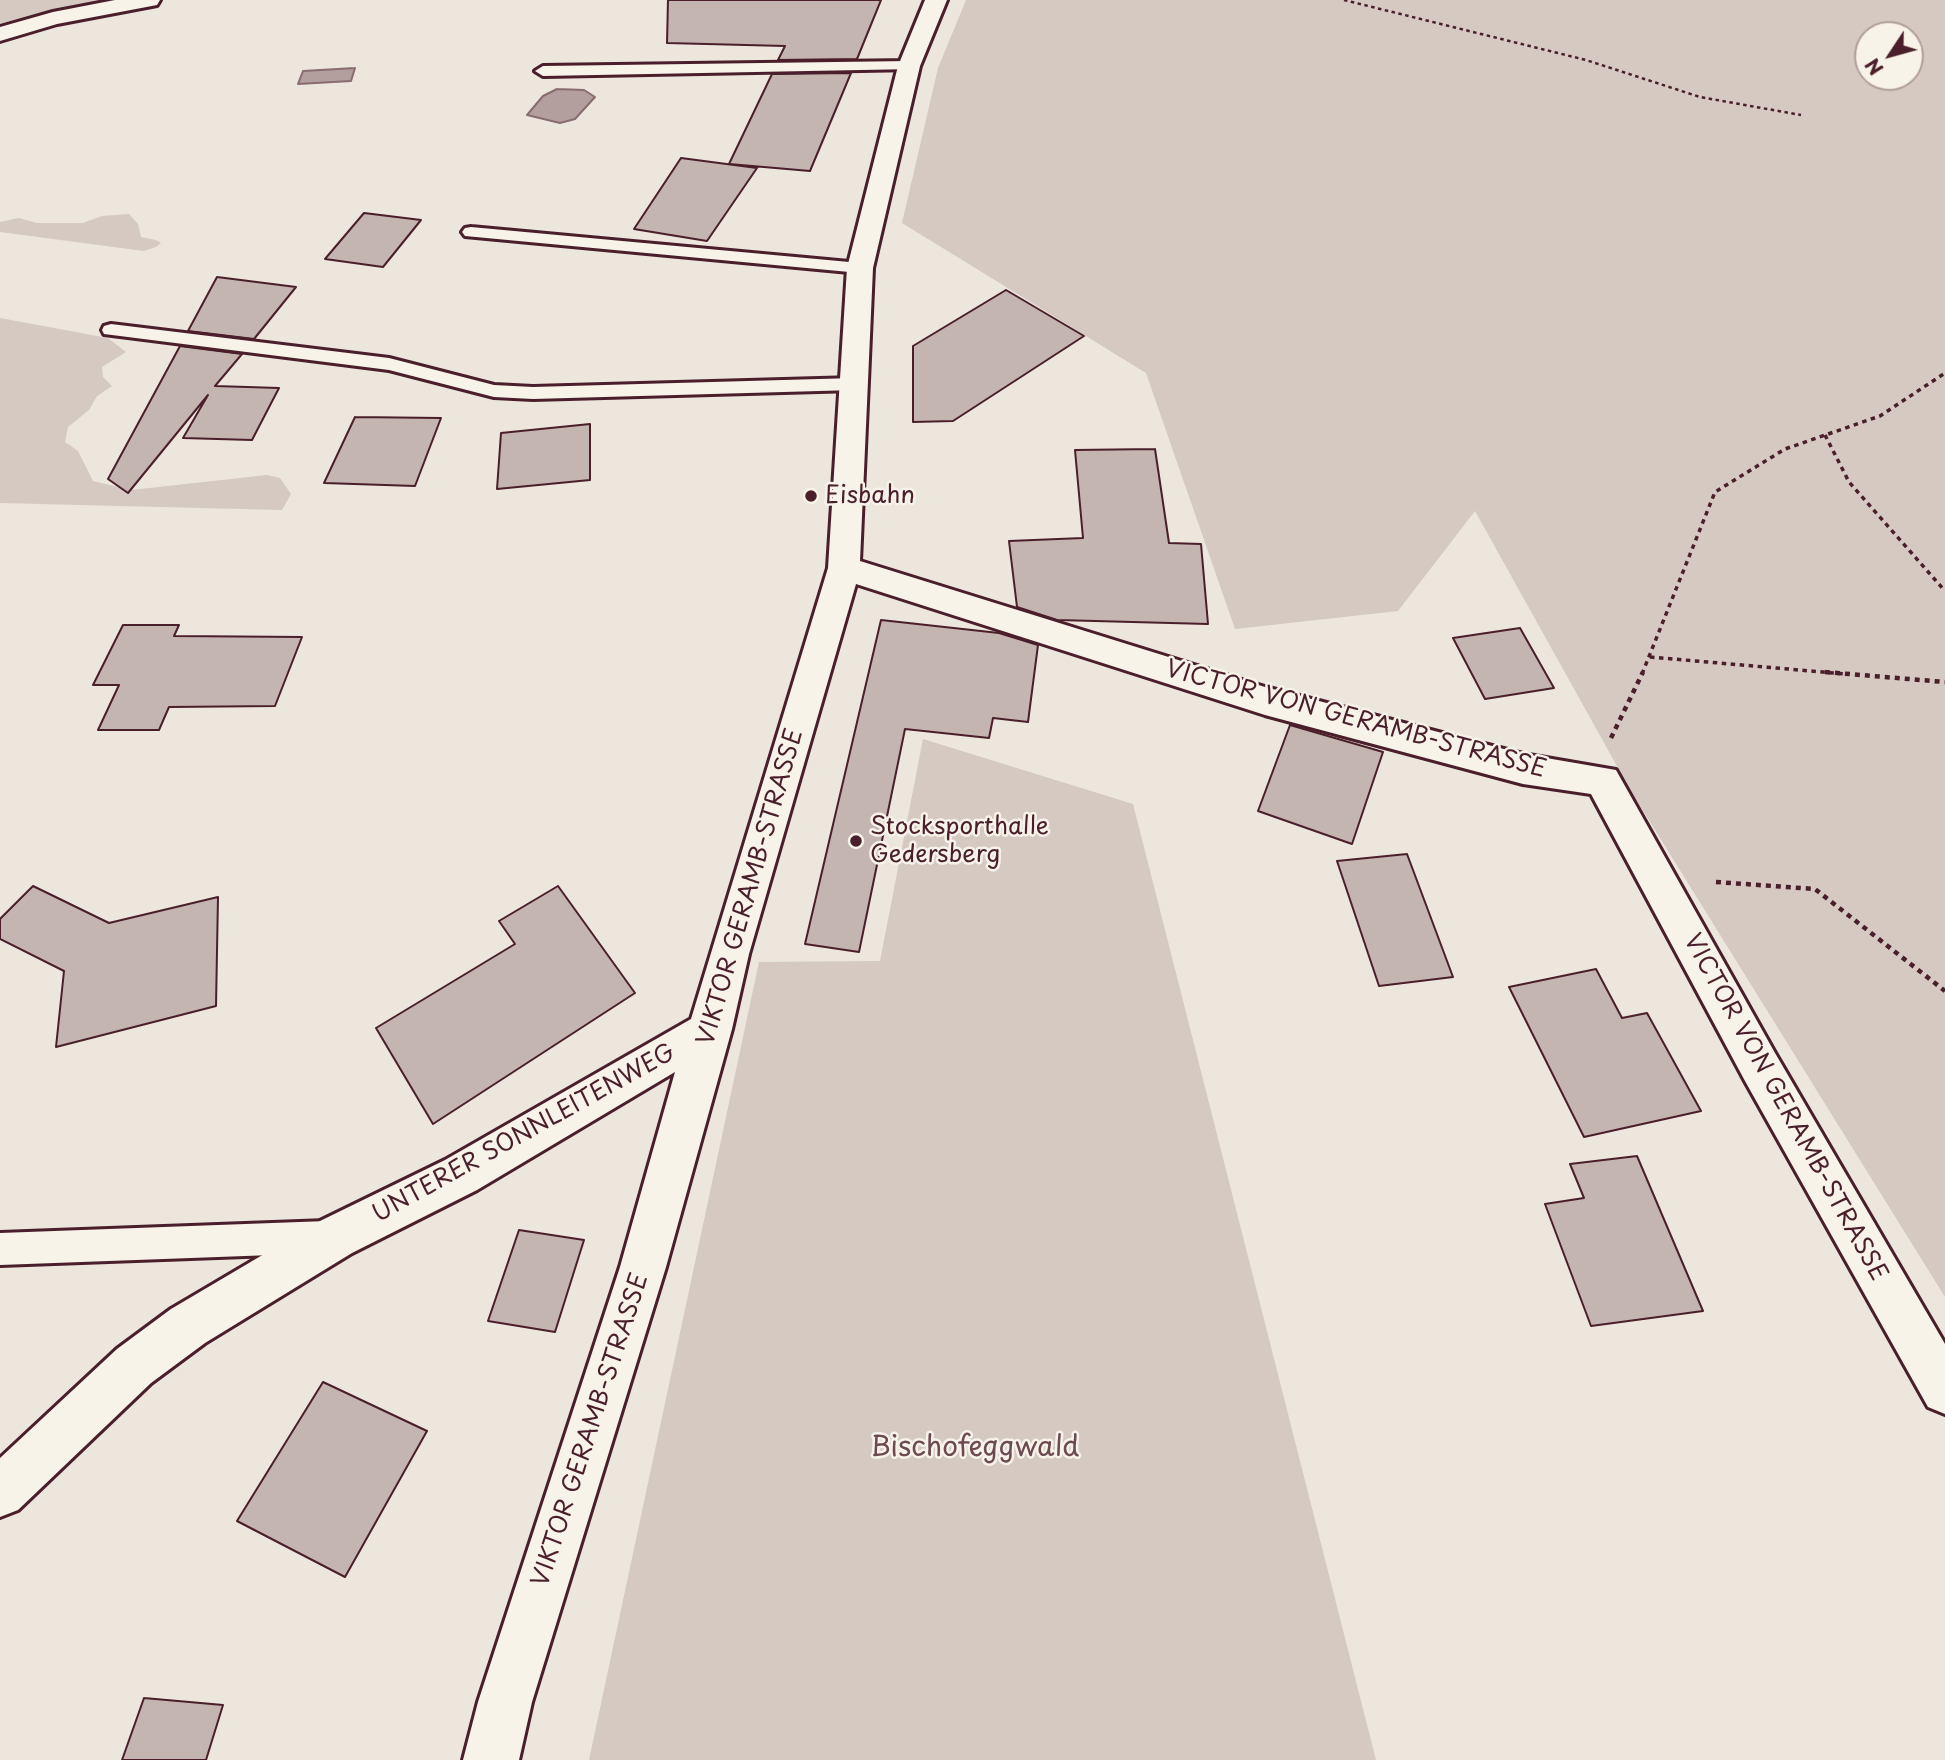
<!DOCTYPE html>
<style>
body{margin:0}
#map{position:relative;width:1945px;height:1760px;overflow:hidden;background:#ece6dd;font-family:"Playpen Sans",sans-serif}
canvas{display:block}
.north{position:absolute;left:1854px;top:21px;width:70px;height:70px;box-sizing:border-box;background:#f7f3e8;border:2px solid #b29e9c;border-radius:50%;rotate:234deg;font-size:19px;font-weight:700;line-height:28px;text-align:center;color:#4a1f2b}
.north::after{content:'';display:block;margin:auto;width:24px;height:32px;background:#4a1f2b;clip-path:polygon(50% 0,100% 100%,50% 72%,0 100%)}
</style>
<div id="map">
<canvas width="1945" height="1760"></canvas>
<div class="north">N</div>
</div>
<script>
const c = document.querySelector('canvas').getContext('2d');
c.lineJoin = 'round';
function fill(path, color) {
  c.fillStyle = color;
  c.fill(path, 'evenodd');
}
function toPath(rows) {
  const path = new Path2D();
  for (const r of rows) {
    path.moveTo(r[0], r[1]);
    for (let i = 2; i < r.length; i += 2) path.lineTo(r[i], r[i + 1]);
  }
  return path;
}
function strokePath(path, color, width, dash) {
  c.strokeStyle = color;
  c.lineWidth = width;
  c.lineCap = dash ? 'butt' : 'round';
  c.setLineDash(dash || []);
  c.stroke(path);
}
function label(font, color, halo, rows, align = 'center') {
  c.font = font + ' "Playpen Sans",sans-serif';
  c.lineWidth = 5;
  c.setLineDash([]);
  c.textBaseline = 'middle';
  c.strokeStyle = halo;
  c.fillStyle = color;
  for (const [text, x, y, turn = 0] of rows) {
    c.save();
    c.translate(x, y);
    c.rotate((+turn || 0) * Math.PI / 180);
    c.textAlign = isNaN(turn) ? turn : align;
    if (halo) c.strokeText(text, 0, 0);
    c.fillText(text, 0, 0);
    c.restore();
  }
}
fill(toPath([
 [0,0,101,0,0,25],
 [966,0,1945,0,1945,1297,1632,793,1475,511,1398,611,1235,629,1146,373,902,223,938,68],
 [1868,35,1910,35,1910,77,1868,77],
 [129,214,138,224,141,237,156,240,161,243,156,247,144,251,0,232,0,222,19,218,37,223,83,223,102,216],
 [0,318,108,338,126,352,102,367,103,377,112,386,97,396,89,410,68,427,65,442,78,451,93,481,131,490,267,475,280,478,291,494,282,510,0,503],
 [923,739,1133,804,1376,1760,589,1760,759,962,880,961]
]), '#d5c9c2');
const water = toPath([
 [355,68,351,81,298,84,303,71,355,68],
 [557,89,584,90,595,97,575,119,560,123,527,115,543,96,557,89]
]);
fill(water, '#b39f9d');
strokePath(water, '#896c6f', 2);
const building = toPath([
 [668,0,881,0,857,59,778,60,785,46,667,43,668,0],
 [851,73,810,171,729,164,772,74,851,73],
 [681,158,757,168,707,241,634,229,681,158],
 [364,213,421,220,383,267,325,259,364,213],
 [217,277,296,287,254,339,188,331,217,277],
 [1006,290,1084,336,953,421,913,422,913,346,1006,290],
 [180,346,242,354,215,386,279,388,252,440,183,438,208,395,128,493,108,479,180,346],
 [355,417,441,418,415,486,324,483,355,417],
 [590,424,590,480,497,489,501,433,590,424],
 [1155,449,1169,543,1201,544,1208,624,1057,620,1017,607,1009,541,1083,538,1075,450,1155,449],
 [881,620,999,633,1038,645,1028,722,993,718,989,738,905,729,859,952,805,944,881,620],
 [123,625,179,625,174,636,302,637,275,706,169,707,159,730,98,730,119,685,93,685,123,625],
 [1520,628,1554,688,1485,699,1453,638,1520,628],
 [1290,725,1383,752,1352,844,1258,811,1290,725],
 [1407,854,1453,977,1379,986,1337,861,1407,854],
 [33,886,109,923,218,897,216,1006,56,1047,64,971,0,939,0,919,33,886],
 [558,886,635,993,433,1124,376,1028,515,944,499,921,558,886],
 [1596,969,1622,1018,1647,1013,1701,1111,1584,1137,1509,987,1596,969],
 [1637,1156,1703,1311,1591,1326,1545,1204,1584,1198,1570,1164,1637,1156],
 [519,1230,584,1240,555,1332,488,1321,519,1230],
 [323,1382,427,1431,345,1577,237,1521,323,1382],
 [144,1698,223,1705,206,1760,122,1760,144,1698]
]);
fill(building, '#c4b5b0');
strokePath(building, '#4a1f2b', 2);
const service = toPath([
 [909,61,917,66,914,69,543,76,535,71,543,66,909,61],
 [471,227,860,263,869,268,860,273,465,236,462,232,465,228,471,227],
 [111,324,389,358,494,385,533,387,855,378,865,384,855,390,533,399,494,397,389,370,104,334,102,330,104,326,111,324],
 [327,1221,338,1226,343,1237,338,1248,327,1253,0,1265,0,1233,327,1221]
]);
const minor = toPath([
 [115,0,160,0,157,5,57,24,0,41,0,27,53,12,115,0],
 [925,0,947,0,920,66,873,268,860,561,1265,687,1523,754,1616,770,1775,1053,1945,1344,1945,1414,1928,1407,1745,1081,1591,794,1523,784,1265,715,856,584,749,954,732,1029,666,1267,532,1702,519,1760,463,1760,478,1702,620,1267,675,1072,477,1190,352,1253,205,1343,151,1383,18,1510,0,1517,0,1458,117,1349,171,1309,320,1221,445,1160,691,1019,828,568,847,268,898,66,925,0]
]);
strokePath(service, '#4a1f2b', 6);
strokePath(minor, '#4a1f2b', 6);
strokePath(toPath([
 [1344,0,1586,60,1700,97,1801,115]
]), '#4a1f2b', 2.5, [3.5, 3.5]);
strokePath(toPath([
 [1825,435,1849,482,1945,591],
 [1650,657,1845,674],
 [1642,674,1715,492,1785,449,1880,416,1945,373]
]), '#4a1f2b', 3.5, [4.5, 4.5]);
strokePath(toPath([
 [1825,672,1945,682],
 [1611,738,1643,672],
 [1716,882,1815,889,1945,991]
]), '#4a1f2b', 4.5, [5, 5]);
fill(service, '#f7f3e8');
fill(minor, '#f7f3e8');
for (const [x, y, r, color] of [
 [811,496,7,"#4a1f2b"],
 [856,841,7,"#4a1f2b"]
]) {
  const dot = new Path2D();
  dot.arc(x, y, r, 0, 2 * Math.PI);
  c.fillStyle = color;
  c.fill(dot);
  strokePath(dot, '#f7f3e8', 2.5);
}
label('24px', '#4a1f2b', '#f7f3e8', [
 ["Eisbahn",825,496],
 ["Stocksporthalle",870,827],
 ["Gedersberg",870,855]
], 'left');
label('24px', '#4a1f2b', '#f7f3e8', [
 ["VICTOR VON GERAMB-STRASSE",1356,720,15],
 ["VIKTOR GERAMB-STRASSE",751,887,-74],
 ["VICTOR VON GERAMB-STRASSE",1785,1108,61],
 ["UNTERER SONNLEITENWEG",524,1134,-29],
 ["VIKTOR GERAMB-STRASSE",591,1430,-72]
]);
label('28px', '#6d4a51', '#f7f3e8', [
 ["Bischofeggwald",975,1448]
]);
</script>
